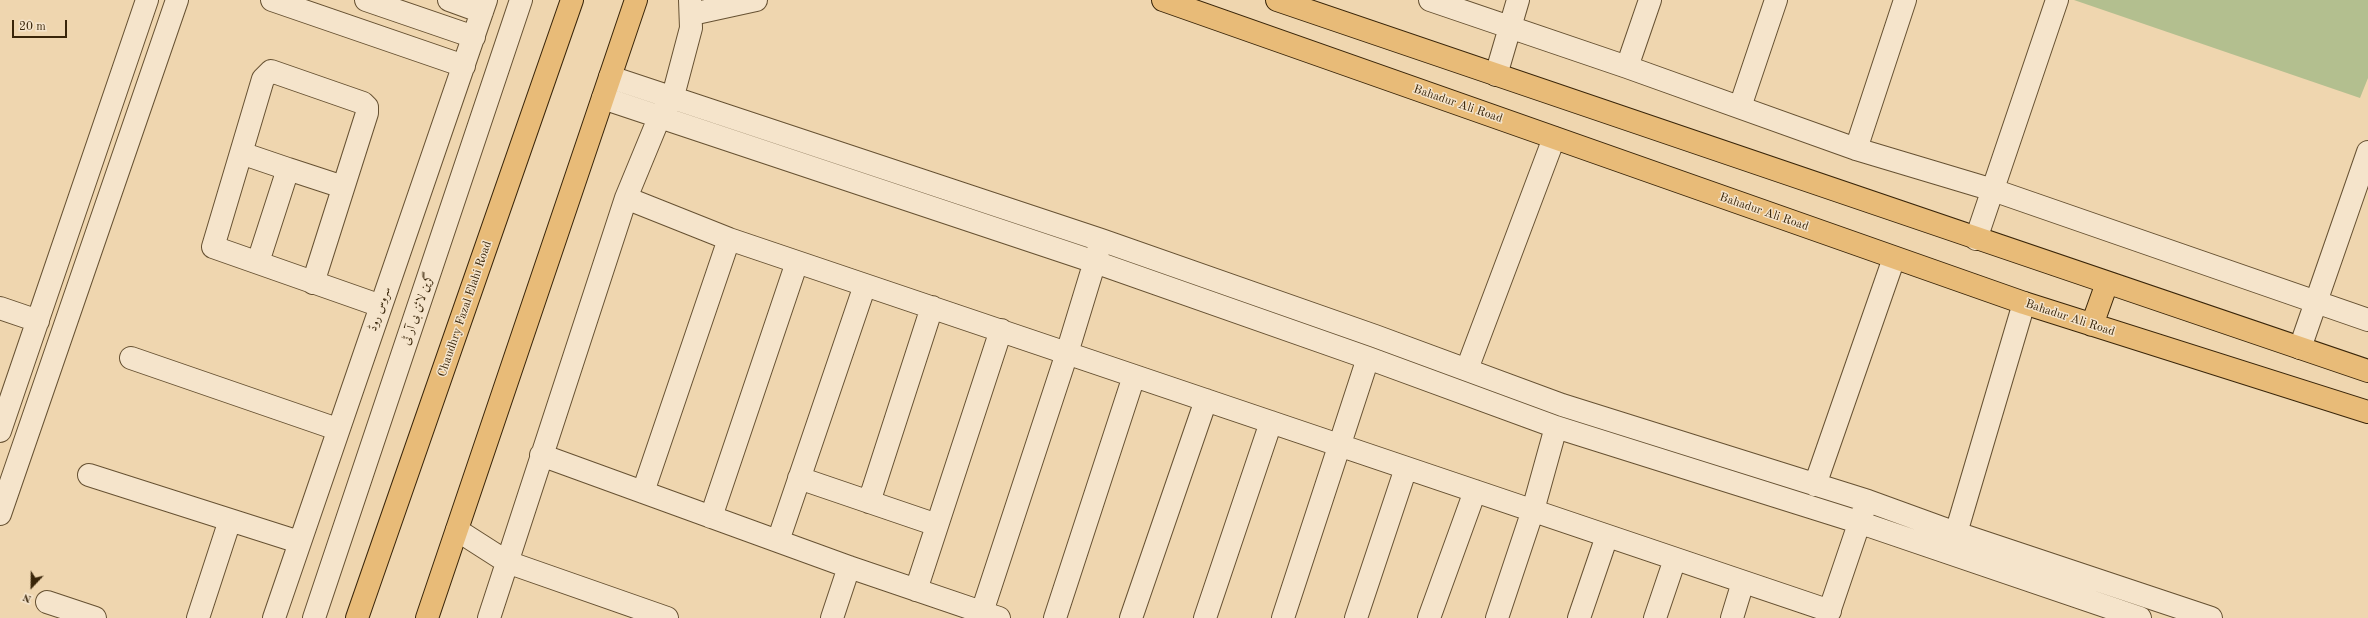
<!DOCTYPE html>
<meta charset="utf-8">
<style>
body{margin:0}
#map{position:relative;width:2368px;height:618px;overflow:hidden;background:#efd6af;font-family:"Old Standard TT",serif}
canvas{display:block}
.north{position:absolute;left:12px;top:566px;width:40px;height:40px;-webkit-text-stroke:3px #f5e4cb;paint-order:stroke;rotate:202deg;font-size:11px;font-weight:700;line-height:16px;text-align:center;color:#392509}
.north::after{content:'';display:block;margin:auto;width:14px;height:18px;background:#392509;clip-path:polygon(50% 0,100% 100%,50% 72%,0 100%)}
.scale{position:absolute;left:12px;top:20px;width:55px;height:18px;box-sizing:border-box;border:2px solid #392509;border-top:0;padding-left:5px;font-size:12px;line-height:14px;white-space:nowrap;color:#392509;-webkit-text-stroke:3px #f5e4cb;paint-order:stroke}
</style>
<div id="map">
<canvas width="2368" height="618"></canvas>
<div class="north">N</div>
<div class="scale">20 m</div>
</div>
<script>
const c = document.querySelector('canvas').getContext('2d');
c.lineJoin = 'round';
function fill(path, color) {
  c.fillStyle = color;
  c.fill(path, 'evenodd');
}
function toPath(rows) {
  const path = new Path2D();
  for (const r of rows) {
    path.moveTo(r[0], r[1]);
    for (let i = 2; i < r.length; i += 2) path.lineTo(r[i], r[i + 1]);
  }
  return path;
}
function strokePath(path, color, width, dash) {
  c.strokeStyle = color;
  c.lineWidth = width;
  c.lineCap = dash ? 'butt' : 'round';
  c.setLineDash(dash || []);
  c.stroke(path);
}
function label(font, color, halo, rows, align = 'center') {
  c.font = font + ' "Old Standard TT",Amiri,serif';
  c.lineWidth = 3;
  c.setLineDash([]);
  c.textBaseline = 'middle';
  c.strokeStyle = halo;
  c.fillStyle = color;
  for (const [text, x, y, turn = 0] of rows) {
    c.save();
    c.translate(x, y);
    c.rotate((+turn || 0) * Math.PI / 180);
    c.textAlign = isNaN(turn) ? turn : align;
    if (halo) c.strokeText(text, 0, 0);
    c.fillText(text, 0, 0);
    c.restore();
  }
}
fill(toPath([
 [2074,0,2368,0,2368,78,2360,98]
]), '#b3bf8f');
const minor = toPath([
 [272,0,464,66],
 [366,0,474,37],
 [449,0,482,12],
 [1430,0,1627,67,1856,149,1993,190,2368,320],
 [692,14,756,0],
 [1627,67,1650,0],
 [1496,75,1518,0],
 [610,77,1101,240,1375,336,1562,405,1868,501,1956,533,2211,618],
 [603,98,1095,262,1368,358,1556,427,1858,522,2140,618],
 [1740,107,1776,0],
 [1856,149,1905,0],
 [241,153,263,79,271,71,363,103,367,107,367,113,313,283],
 [288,169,343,187],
 [626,198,729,239,1830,611],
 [1976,239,2057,0],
 [258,262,288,169,241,153,213,247,381,306],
 [0,308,38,321],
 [2300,348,2368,152],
 [131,358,337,429],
 [1467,369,1554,138],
 [0,431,147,0],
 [541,455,849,567,999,618],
 [89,475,299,542],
 [799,478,937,525],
 [1815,485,1894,258],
 [643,492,729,239],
 [869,502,932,307],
 [0,514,177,0],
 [711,517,797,262],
 [457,530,507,562,667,618],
 [1956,533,2024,303],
 [778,541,865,285],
 [916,590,1001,330],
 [47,602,95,618],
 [982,612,1067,353,1099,248],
 [198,618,230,520],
 [274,618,486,0],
 [314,618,521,0],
 [489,618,626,198,659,118,673,96,691,28,690,0],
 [832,618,849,567],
 [1055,618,1134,376],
 [1131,618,1206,400],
 [1205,618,1271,422],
 [1283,618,1368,358],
 [1356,618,1406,468],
 [1429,618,1475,491],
 [1497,618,1533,510,1556,427],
 [1579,618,1607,536],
 [1655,618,1675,559],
 [1732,618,1743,582],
 [1827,618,1864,509]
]);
const major = toPath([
 [1163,0,2024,303,2368,412],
 [1277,0,2368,371],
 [2092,325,2107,283],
 [357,618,572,0],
 [427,618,636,0]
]);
strokePath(minor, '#665132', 24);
strokePath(major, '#392509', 24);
strokePath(minor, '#f5e4cb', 22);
strokePath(major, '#e8bb78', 22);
label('12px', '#392509', '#f5e4cb', [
 ["Bahadur Ali Road",1458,104,19],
 ["Bahadur Ali Road",1764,212,19],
 ["سروس روڈ",380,309,-71],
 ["گرین لائن بی آر ٹی",418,309,-71],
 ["Chaudhry Fazal Elahi Road",465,309,-71],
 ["Bahadur Ali Road",2070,318,18]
]);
</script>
